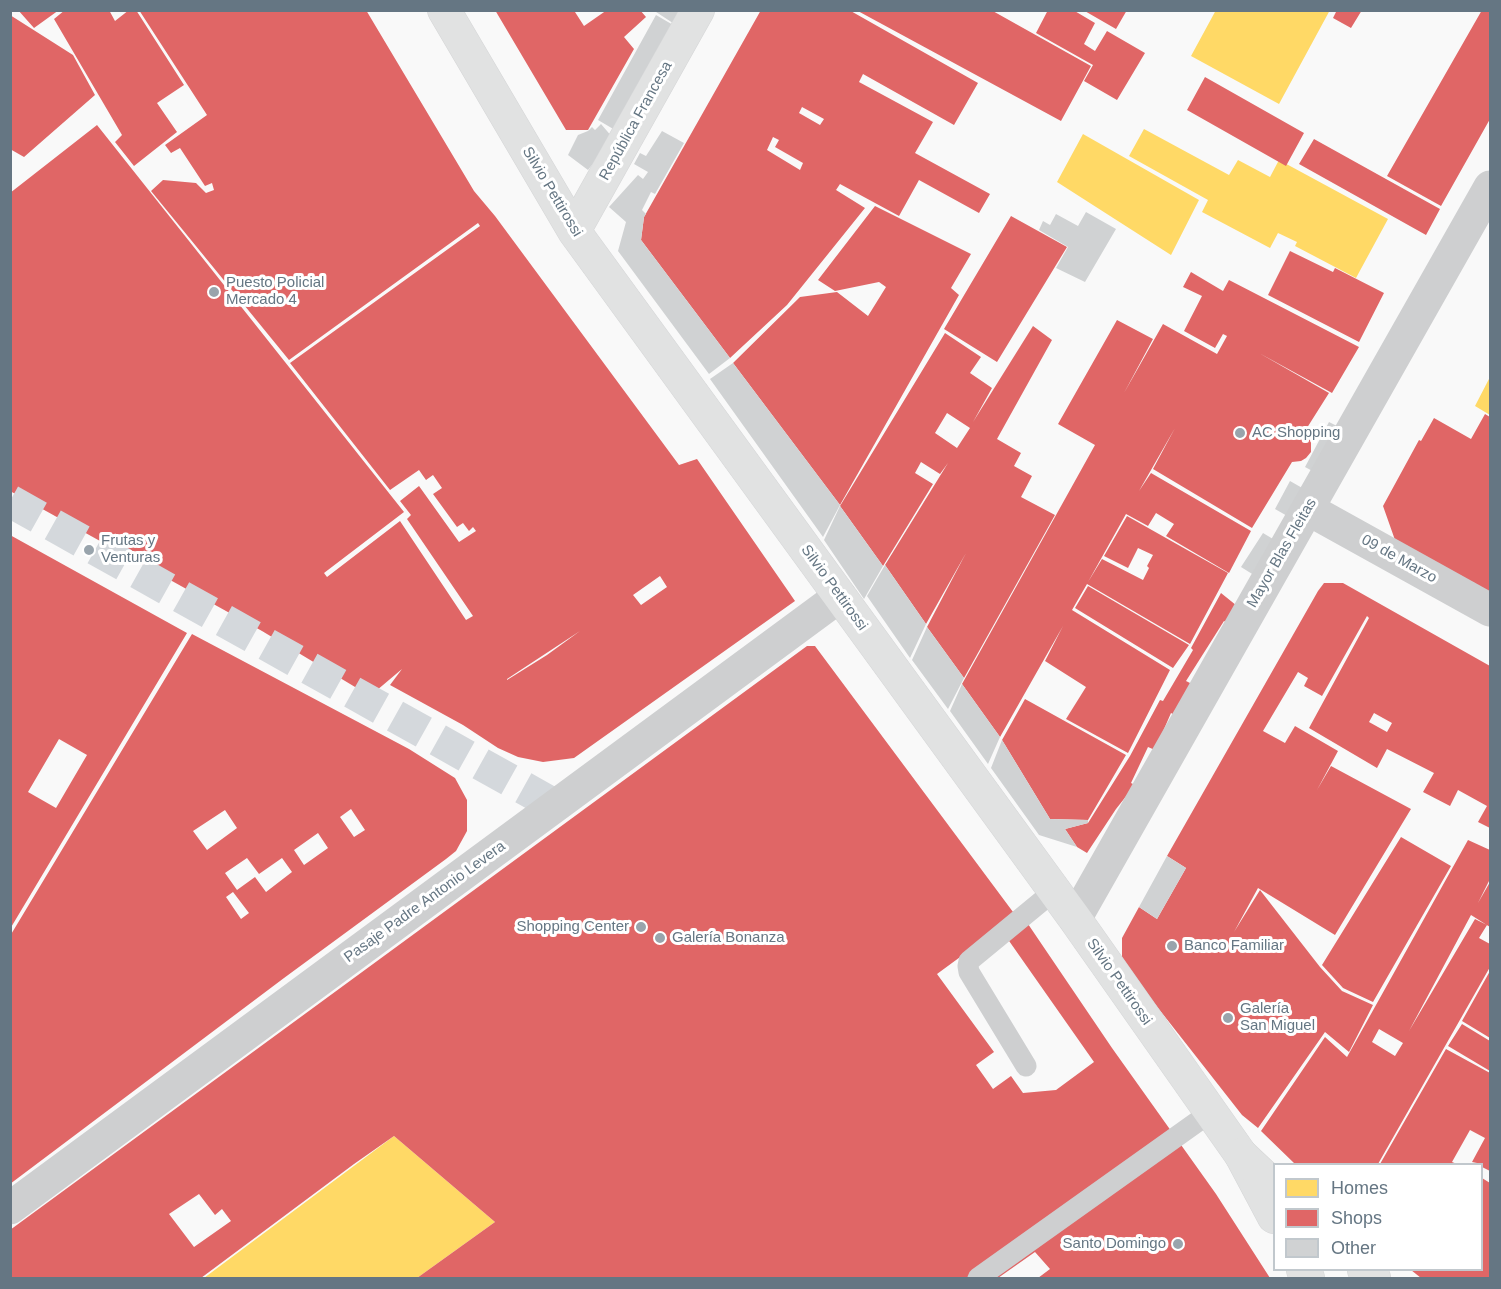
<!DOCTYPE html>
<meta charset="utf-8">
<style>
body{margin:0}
#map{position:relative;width:1501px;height:1289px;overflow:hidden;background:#f9f9f9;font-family:Helvetica,sans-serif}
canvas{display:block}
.frame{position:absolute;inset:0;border:12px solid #657683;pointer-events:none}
.legend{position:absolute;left:1273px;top:1163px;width:210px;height:108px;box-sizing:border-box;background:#fff;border:2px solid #c1c8cd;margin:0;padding:8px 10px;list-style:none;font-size:18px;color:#657683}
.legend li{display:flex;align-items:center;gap:12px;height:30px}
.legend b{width:30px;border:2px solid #c1c8cd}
</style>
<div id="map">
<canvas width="1501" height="1289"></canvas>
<div class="frame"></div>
<ul class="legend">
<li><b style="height:16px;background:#ffd966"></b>Homes</li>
<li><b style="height:16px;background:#e06666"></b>Shops</li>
<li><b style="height:16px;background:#d0d2d3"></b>Other</li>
</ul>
</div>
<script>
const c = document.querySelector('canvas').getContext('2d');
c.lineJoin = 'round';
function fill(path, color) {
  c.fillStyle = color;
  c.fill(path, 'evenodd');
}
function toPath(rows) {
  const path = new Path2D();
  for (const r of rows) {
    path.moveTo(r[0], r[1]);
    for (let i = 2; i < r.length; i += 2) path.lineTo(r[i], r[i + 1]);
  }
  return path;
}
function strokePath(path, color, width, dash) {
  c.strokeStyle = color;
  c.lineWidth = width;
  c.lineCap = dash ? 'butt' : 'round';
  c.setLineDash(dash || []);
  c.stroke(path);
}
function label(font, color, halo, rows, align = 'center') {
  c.font = font + ' Helvetica,sans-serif';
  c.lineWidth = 6;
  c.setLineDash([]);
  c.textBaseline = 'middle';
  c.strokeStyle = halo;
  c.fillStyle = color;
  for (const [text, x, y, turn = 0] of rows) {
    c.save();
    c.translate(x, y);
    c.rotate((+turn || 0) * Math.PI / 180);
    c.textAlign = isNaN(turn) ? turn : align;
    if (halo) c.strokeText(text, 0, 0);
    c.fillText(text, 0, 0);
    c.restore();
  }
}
fill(toPath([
 [1216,10,1330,10,1279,104,1191,56],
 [1144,129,1229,175,1238,160,1270,177,1279,160,1388,219,1356,278,1295,246,1297,242,1278,233,1270,248,1202,212,1208,200,1129,156],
 [1083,134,1199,200,1171,255,1057,182],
 [1490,377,1490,415,1475,406],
 [394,1136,495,1222,417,1278,204,1278]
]), '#ffd966');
fill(toPath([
 [18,10,59,10,34,28],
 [65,10,109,10,115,21,129,10,136,10,184,85,157,103,177,132,134,166,115,142,122,135,54,19],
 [139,10,366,10,474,191,495,216,679,465,697,459,795,601,574,758,543,762,518,757,498,748,463,725,390,685,402,669,370,696,262,631,10,491,10,193,97,125,404,512,324,573,327,577,400,521,466,620,473,616,407,519,411,515,400,501,419,486,459,542,476,531,473,527,469,531,463,523,457,527,433,494,442,488,433,475,426,480,419,470,390,490,290,363,480,226,478,223,289,360,151,191,163,180,196,183,206,193,214,190,212,183,205,186,180,148,171,153,165,145,207,115],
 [660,576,667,587,641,605,633,595],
 [580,631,547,655,507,680,507,679],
 [495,10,578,10,575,12,584,26,607,10,640,10,646,17,624,37,634,49,588,130,566,130],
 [761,10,849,10,978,83,954,125,863,74,859,82,933,122,915,153,990,194,979,213,919,180,899,216,840,184,836,190,828,185,865,208,787,305,730,358,641,240,644,217],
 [802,107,824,119,820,125,799,113],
 [773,137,779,140,775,147,803,163,800,170,767,150],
 [856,10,991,10,1091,66,1061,121],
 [1048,10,1073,10,1095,23,1084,44,1095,51,1107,31,1145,53,1117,100,1084,81,1093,65,1036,33],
 [1083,10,1127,10,1116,29],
 [1337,10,1362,10,1351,28,1333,18],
 [1482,10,1490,10,1490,119,1441,206,1387,176],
 [10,15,73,55,95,95,24,157,10,149],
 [1205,77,1304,133,1286,166,1187,110],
 [1314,139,1440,209,1426,235,1299,164],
 [875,206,971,254,951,288,959,295,840,505,733,363,800,297,837,292,868,316,886,287,879,282,835,291,818,280],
 [1011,216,1067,247,997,362,944,329],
 [1290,251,1333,272,1335,268,1384,293,1359,342,1268,295],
 [1191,272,1223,291,1229,280,1359,347,1332,393,1259,353,1329,393,1305,431,1311,440,1311,452,1306,458,1301,461,1292,462,1252,528,1153,469,1175,428,1139,491,1151,473,1251,531,1229,573,1166,536,1174,524,1156,513,1148,526,1126,514,1088,582,1102,559,1143,580,1149,568,1147,566,1153,555,1138,548,1128,568,1104,556,1127,516,1228,573,1190,644,1087,584,1072,610,1170,670,1128,753,1066,719,1086,687,1045,661,1063,626,1000,737,962,684,1095,445,1058,424,1117,320,1153,339,1124,393,1163,324,1217,354,1227,336,1223,334,1215,348,1184,331,1202,296,1183,287],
 [1033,326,1052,340,997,439,1021,453,1014,466,1032,476,1021,497,1055,515,964,678,927,627,966,553,926,624,885,565,948,463,940,474,921,462,915,473,933,484,883,566,840,506,945,333,981,357,970,373,992,388,973,422],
 [947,413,970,428,957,448,935,433],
 [1485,414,1490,417,1490,594,1395,540,1383,506,1419,440,1421,441,1434,418,1471,439],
 [10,535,187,633,10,929],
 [59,739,87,755,56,808,28,792],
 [1324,583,1343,583,1490,666,1490,828,1478,822,1487,806,1458,790,1450,806,1423,792,1434,773,1387,749,1377,768,1309,728,1369,618,1367,616,1322,696,1304,686,1308,678,1298,672,1263,731,1285,743,1295,726,1338,751,1317,790,1331,766,1411,809,1335,935,1258,888,1234,932,1260,890,1320,967,1342,991,1373,1005,1349,1052,1325,1032,1258,1128,1242,1115,1122,962,1122,938,1139,907,1157,919,1186,868,1167,856,1318,591],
 [1374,713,1392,723,1387,732,1369,722],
 [1088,586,1189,645,1173,668,1075,608],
 [1221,593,1247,614,1237,629,1224,621,1186,681,1190,683,1185,721,1171,713,1155,750,1148,747,1131,783,1135,785,1116,809,1087,853,1077,847,1065,829,1088,823,1130,756,1160,700,1163,701,1193,650,1191,648],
 [192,634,409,749,455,778,467,800,467,831,456,851,446,859,284,978,10,1184,10,936],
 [351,809,365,830,354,837,340,817],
 [225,810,237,828,207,850,193,831],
 [318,833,328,848,304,865,294,850],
 [247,858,259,874,282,858,292,872,266,892,255,877,237,890,225,873],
 [233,892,249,913,241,919,226,897],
 [807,646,815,646,1016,916,937,974,994,1052,976,1065,993,1089,1011,1076,1023,1093,1056,1090,1094,1062,1007,938,1028,924,1112,1048,1216,1194,1270,1278,1038,1278,1050,1269,1035,1252,998,1278,417,1278,495,1222,394,1136,354,1164,201,1278,10,1278,10,1230],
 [199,1194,215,1215,222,1209,231,1221,194,1247,169,1214],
 [1025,699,1126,755,1088,820,1050,819,1002,740],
 [1401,837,1451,866,1373,1002,1343,988,1322,965],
 [1468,840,1490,850,1490,879,1478,903,1490,882,1490,927,1471,915,1409,1031,1475,919,1487,925,1479,938,1490,944,1490,967,1378,1164,1295,1164,1261,1131,1325,1037,1347,1057],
 [1379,1029,1403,1043,1395,1056,1372,1042],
 [1490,971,1490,1038,1462,1021],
 [1462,1024,1490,1041,1490,1071,1448,1046],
 [1446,1049,1490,1073,1490,1171,1482,1167,1482,1164,1472,1162,1485,1138,1470,1130,1452,1162,1457,1164,1380,1164],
 [1482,1178,1490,1183,1490,1278,1421,1278,1411,1270,1482,1269]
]), '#e06666');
fill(toPath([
 [653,10,693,10,682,29],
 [656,15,680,29,620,133,598,120],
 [601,124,613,138,588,170,568,155,578,135,588,131,592,127,595,130],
 [662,131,684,143,655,194,651,192,642,210,646,214,644,217,641,240,730,358,709,374,618,251,626,222,609,207,638,175,643,179,648,172,634,164,640,153,646,156],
 [1086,212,1116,229,1085,282,1056,268,1068,247,1039,230,1043,221,1050,225,1056,214,1078,226],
 [733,363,840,505,823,537,710,379],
 [1329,422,1343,429,1318,474,1305,467],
 [1290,481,1304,489,1289,517,1275,509],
 [840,506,883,566,864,599,824,540],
 [1263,533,1278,542,1257,577,1241,567],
 [885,565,926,624,910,658,867,596],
 [927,627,964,678,948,709,912,660],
 [962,684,1000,737,988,764,950,711],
 [1002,740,1050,819,1088,820,1088,823,1065,829,1077,847,1039,835,991,768],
 [1167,856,1186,868,1157,919,1139,907]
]), '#d0d2d3');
strokePath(toPath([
 [10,501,556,806]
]), '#d4d8dc', 33, [33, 16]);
const secondary = toPath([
 [444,10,574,231,1075,919,1241,1155,1274,1217],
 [574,231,698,10],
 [1303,1270,1308,1278]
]);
const highway = toPath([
 [1241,1155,1274,1186],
 [1364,1270,1374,1278]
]);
strokePath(secondary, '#d5d6d7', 34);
strokePath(highway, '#d5d6d6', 34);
strokePath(toPath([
 [1026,1066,969,972,968,966,969,961,1054,891],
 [978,1278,1211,1112]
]), '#cecfd0', 21);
strokePath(toPath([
 [1308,509,1490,610],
 [1075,919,1490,187],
 [10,1208,840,596]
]), '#cecfd0', 33);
strokePath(secondary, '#e1e2e2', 33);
strokePath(highway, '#e1e2e2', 33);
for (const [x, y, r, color] of [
 [214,292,6,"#99a4ac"],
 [1240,433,6,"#99a4ac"],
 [89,550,6,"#99a4ac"],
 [641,927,6,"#99a4ac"],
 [660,938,6,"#99a4ac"],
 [1172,946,6,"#99a4ac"],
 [1228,1018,6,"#99a4ac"],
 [1178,1244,6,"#99a4ac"]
]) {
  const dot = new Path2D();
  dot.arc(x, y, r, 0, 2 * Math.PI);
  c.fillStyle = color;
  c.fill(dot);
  strokePath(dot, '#fff', 2);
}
label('15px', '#657683', '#fff', [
 ["República Francesa",636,121,-61],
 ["Silvio Pettirossi",552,192,59],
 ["Mayor Blas Fleitas",1282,553,-60],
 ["09 de Marzo",1399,559,29],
 ["Silvio Pettirossi",834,588,54],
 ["Pasaje Padre Antonio Levera",425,902,-36],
 ["Silvio Pettirossi",1119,982,55]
]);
label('15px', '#657683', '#fff', [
 ["Puesto Policial",226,283],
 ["Mercado 4",226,300],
 ["AC Shopping",1252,433],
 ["Frutas y",101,541],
 ["Venturas",101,558],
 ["Shopping Center",629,927,"right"],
 ["Galería Bonanza",672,938],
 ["Banco Familiar",1184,946],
 ["Galería",1240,1009],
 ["San Miguel",1240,1026],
 ["Santo Domingo",1166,1244,"right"]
], 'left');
</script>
